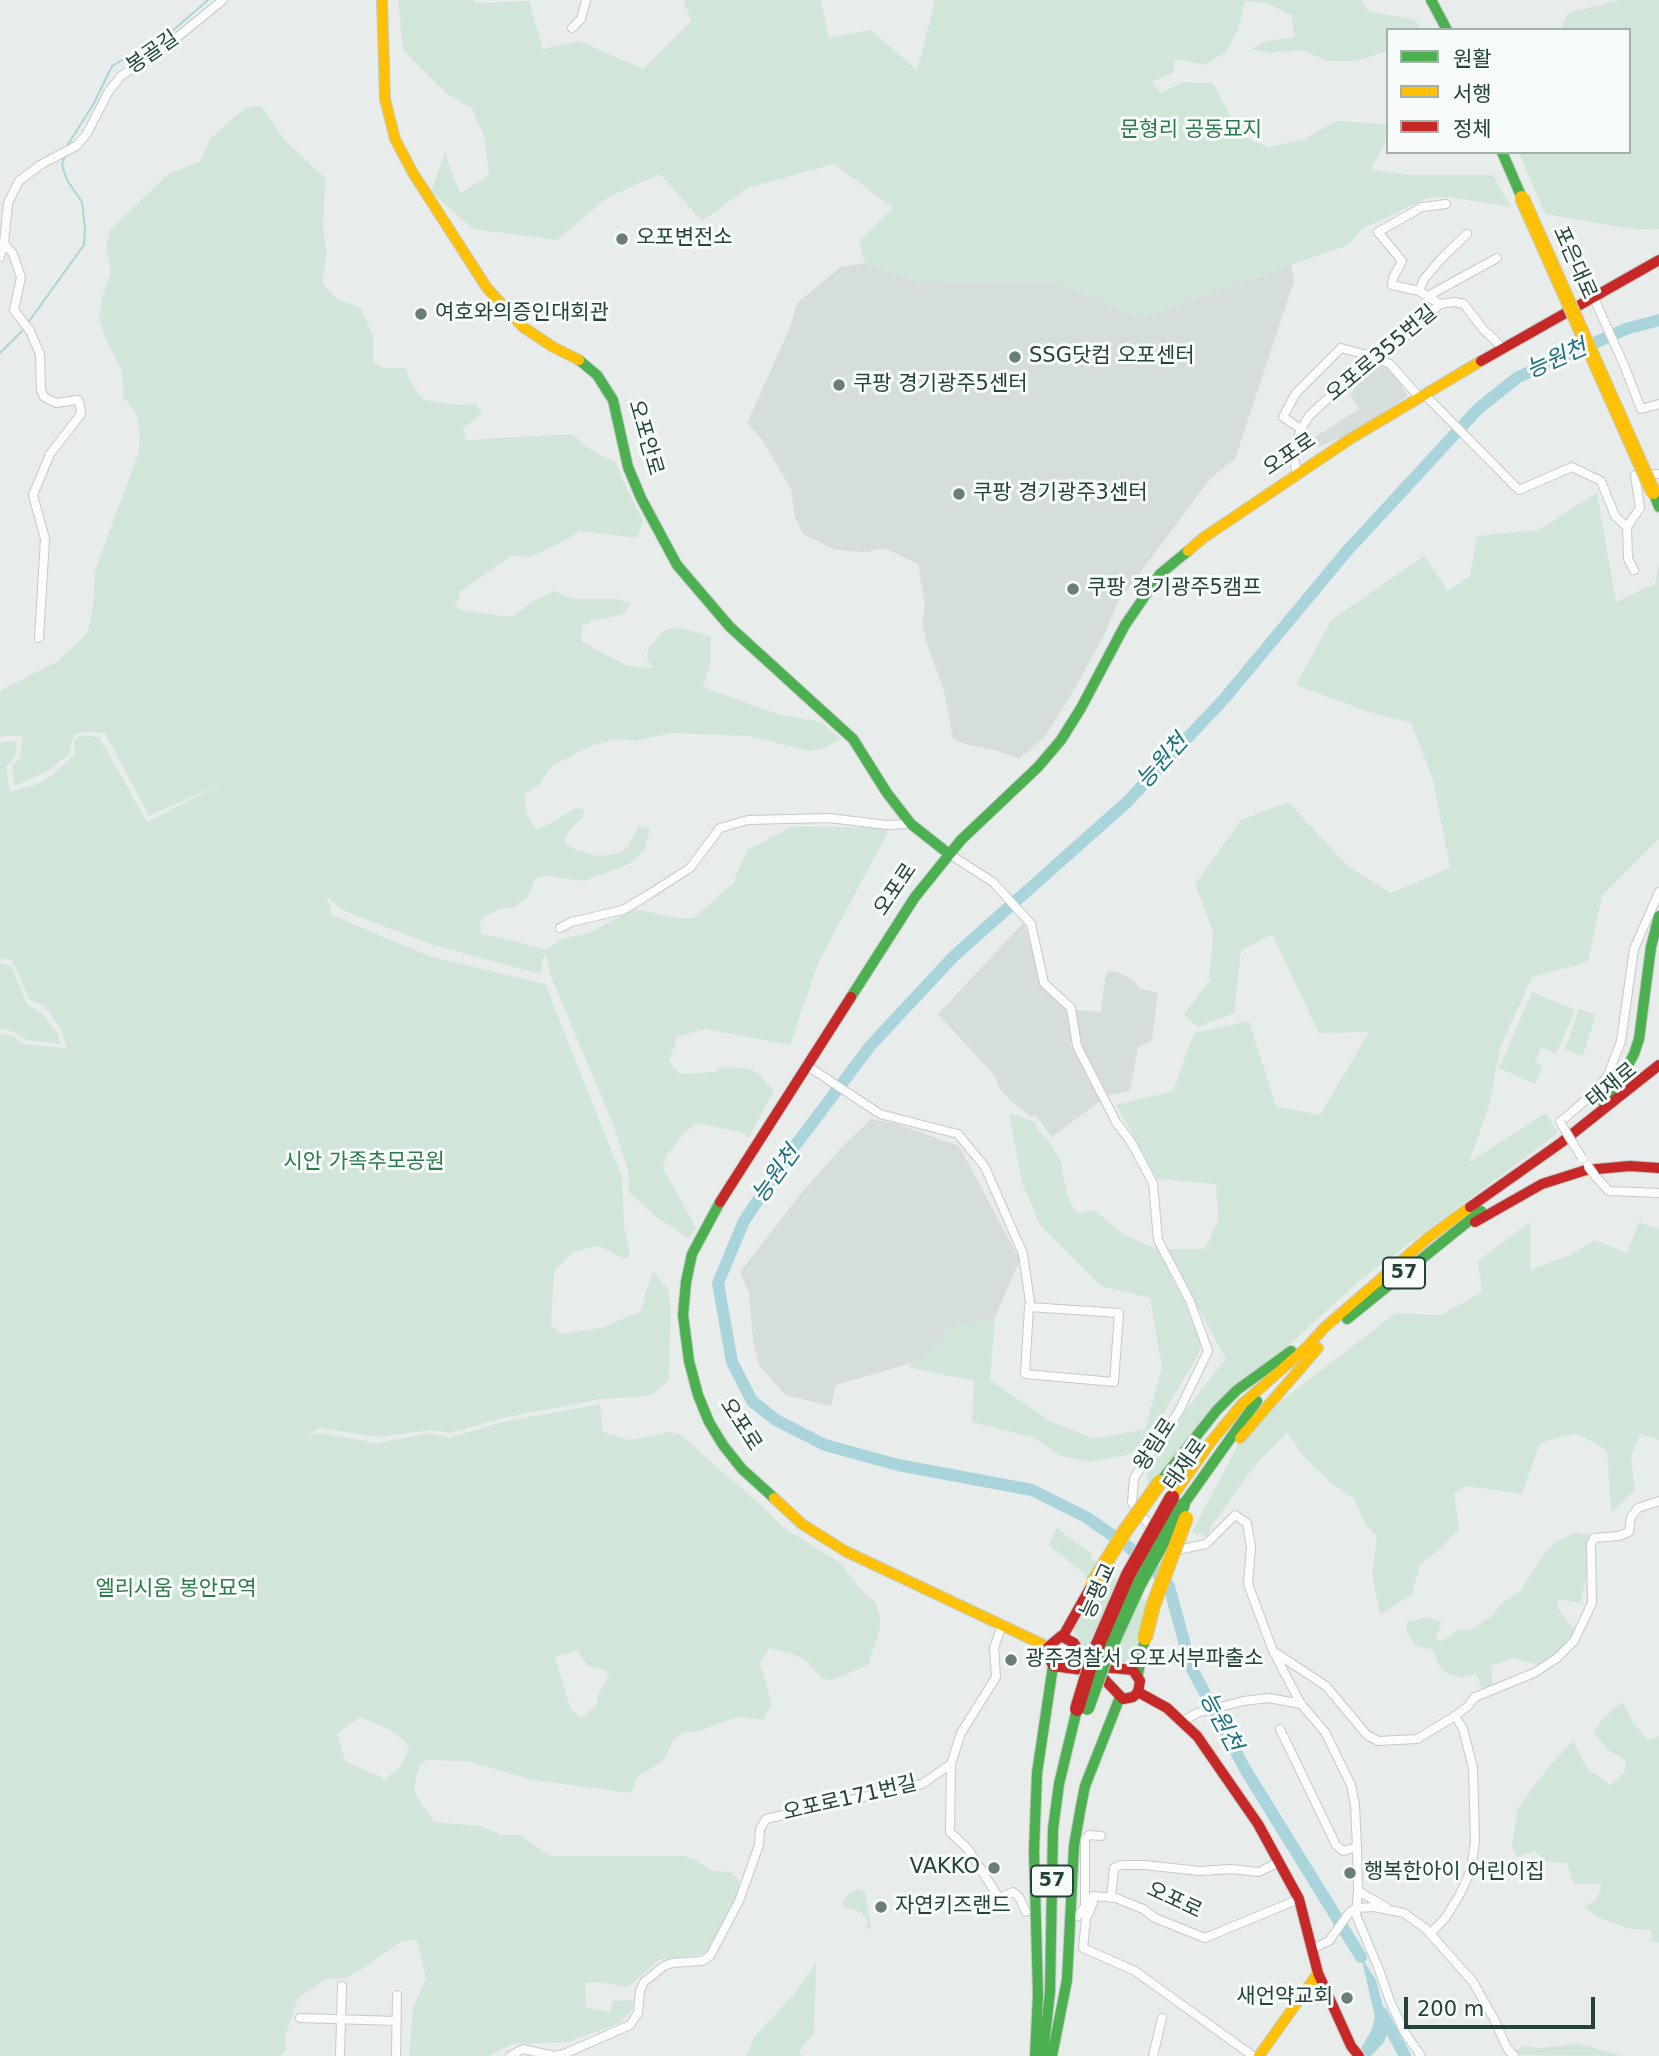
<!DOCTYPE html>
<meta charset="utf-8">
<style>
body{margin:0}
#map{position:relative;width:1659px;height:2056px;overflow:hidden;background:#e8edeb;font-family:"DejaVu Sans","Noto Sans KR",sans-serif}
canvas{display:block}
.legend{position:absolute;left:1386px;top:28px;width:245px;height:126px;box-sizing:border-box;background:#f7fbf9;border:2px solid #a3b1ad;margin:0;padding:9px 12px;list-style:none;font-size:21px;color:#24423a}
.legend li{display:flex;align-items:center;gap:14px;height:35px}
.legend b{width:35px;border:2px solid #a3b1ad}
.scale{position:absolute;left:1404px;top:1997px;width:191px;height:32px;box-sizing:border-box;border:4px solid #24423a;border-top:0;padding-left:9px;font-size:21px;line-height:24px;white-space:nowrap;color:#24423a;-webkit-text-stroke:5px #f7fbf9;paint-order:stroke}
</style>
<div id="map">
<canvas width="1659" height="2056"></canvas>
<ul class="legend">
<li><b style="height:9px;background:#4caf50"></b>원활</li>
<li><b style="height:9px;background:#ffc107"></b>서행</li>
<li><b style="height:9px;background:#c62828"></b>정체</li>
</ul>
<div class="scale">200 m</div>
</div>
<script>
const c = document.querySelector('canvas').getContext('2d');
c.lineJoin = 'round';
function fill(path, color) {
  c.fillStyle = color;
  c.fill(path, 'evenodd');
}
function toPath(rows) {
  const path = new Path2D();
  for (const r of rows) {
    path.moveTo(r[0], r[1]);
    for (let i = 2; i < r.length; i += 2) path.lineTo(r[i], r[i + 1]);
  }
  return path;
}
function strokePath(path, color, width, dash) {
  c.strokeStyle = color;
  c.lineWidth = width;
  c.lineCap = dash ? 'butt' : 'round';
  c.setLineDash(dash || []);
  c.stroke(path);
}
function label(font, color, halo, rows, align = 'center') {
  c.font = font + ' "DejaVu Sans","Noto Sans KR",sans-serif';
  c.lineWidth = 6;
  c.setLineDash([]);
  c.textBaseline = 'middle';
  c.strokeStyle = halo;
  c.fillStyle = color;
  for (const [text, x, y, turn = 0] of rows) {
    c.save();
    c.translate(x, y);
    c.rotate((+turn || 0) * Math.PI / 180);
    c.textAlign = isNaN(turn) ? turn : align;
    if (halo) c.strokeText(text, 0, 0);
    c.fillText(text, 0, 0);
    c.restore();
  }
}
fill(toPath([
 [865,263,920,282,1058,283,1140,318,1291,265,1294,281,1235,459,1210,479,1117,604,1106,631,1076,687,1044,738,1019,759,998,751,969,745,953,739,944,691,926,641,922,621,925,606,918,564,884,548,866,552,835,550,803,534,795,517,791,489,761,438,747,423,790,327,797,303,841,267],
 [1380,363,1394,373,1408,396,1348,435,1318,447,1312,439,1359,409,1350,395,1363,375],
 [1024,922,1042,984,1065,1007,1073,1037,1070,1044,1100,1101,1052,1137,1036,1116,1031,1117,1011,1101,999,1088,995,1076,938,1014],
 [1109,971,1119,972,1135,982,1139,988,1158,993,1152,1041,1138,1047,1130,1091,1112,1095,1107,1095,1080,1046,1075,1010,1101,1012,1105,978],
 [871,1119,897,1124,959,1146,1020,1260,995,1317,949,1329,922,1360,836,1385,831,1406,785,1395,759,1365,753,1341,749,1293,740,1272,803,1191,842,1147]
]), '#d6dedb');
fill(toPath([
 [398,0,474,0,474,3,529,1,543,49,579,41,643,69,691,22,684,0,821,0,829,38,871,30,917,70,935,0,1362,0,1368,11,1416,20,1420,30,1388,30,1388,51,1356,61,1329,61,1301,50,1268,53,1251,49,1267,41,1295,37,1291,15,1266,3,1245,1,1238,30,1226,52,1205,65,1175,59,1173,73,1152,82,1161,93,1182,82,1213,83,1241,136,1268,147,1303,140,1336,121,1387,124,1385,143,1371,169,1411,175,1493,175,1511,207,1449,197,1428,198,1362,229,1348,245,1140,318,1058,283,920,282,865,263,859,241,893,208,834,164,748,188,702,221,660,174,607,198,557,240,473,229,431,192,445,152,460,194,489,175,485,139,472,109,446,93,403,50],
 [1619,0,1659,0,1659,229,1637,230,1545,214,1519,153,1629,152,1629,30,1560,30,1568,13],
 [261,106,285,140,325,178,323,228,327,253,322,283,337,299,361,308,373,336,373,362,384,368,406,368,410,382,424,400,458,405,476,404,482,414,463,428,466,440,572,434,591,450,616,463,631,498,643,521,637,538,580,531,561,543,530,557,511,556,460,592,455,607,465,611,512,617,532,602,554,591,573,599,617,599,631,603,624,614,593,621,582,626,582,642,627,666,653,668,647,659,648,648,663,631,676,627,711,636,711,660,703,687,777,714,821,722,841,739,823,749,809,751,750,736,671,733,635,741,617,739,590,746,550,767,539,785,524,795,528,817,536,829,547,825,576,808,584,809,583,817,570,830,564,840,571,848,598,856,617,854,627,848,639,826,650,829,645,849,629,864,584,881,546,876,535,879,527,898,514,907,497,910,480,920,481,934,515,941,545,950,562,939,589,933,635,909,677,918,694,918,733,883,747,850,794,826,886,828,887,834,818,963,790,1045,705,1029,677,1037,669,1061,680,1074,714,1072,722,1067,744,1068,757,1072,774,1091,749,1137,740,1132,698,1123,684,1133,667,1155,663,1168,696,1228,689,1239,654,1215,629,1192,628,1171,613,1124,553,982,545,952,540,974,430,944,342,910,327,897,332,915,429,956,545,984,622,1177,624,1227,629,1247,629,1258,623,1258,598,1246,573,1252,554,1272,551,1325,562,1334,601,1328,640,1312,653,1271,668,1289,671,1306,669,1380,650,1396,601,1399,502,1418,450,1433,431,1430,378,1437,319,1428,306,1436,319,1433,377,1443,432,1433,449,1438,502,1422,600,1404,603,1432,630,1440,670,1432,681,1435,765,1509,784,1528,842,1564,859,1588,875,1602,880,1616,880,1629,868,1665,832,1680,821,1678,808,1662,790,1653,769,1648,760,1664,772,1704,763,1720,738,1717,695,1732,684,1732,674,1740,663,1761,637,1777,631,1793,533,1780,467,1761,426,1760,420,1766,416,1776,414,1792,434,1822,480,1826,502,1835,520,1835,550,1856,683,1856,694,1859,712,1871,731,1872,739,1881,738,1892,729,1914,705,1954,659,1960,628,1987,597,1982,585,1983,586,2008,610,2012,613,2001,634,2000,632,2010,620,2023,568,2042,512,2044,489,2056,409,2056,413,2008,426,1978,417,1940,402,1941,362,1969,346,1978,327,1979,298,1998,285,2037,286,2050,279,2056,0,2056,0,1033,14,1037,23,1044,67,1048,60,1028,44,1006,30,1000,12,961,0,958,0,742,17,741,16,756,6,766,10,792,35,785,51,776,74,755,74,740,82,735,99,737,147,822,224,782,149,816,105,733,85,732,74,735,69,753,50,770,15,786,12,767,20,758,23,736,4,736,0,738,0,691,58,661,88,632,94,601,95,571,139,451,140,431,135,411,123,397,122,372,105,337,99,320,102,298,111,272,106,247,110,230,167,175,200,161,211,138,235,116,248,107],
 [577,1650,588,1666,604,1670,609,1677,599,1692,596,1705,581,1719,571,1710,555,1657],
 [360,1717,390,1730,405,1741,409,1750,400,1767,385,1779,346,1762,337,1734],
 [1597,493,1616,602,1655,584,1659,563,1659,839,1602,896,1588,962,1532,977,1500,1048,1489,1106,1469,1162,1546,1113,1558,1133,1359,1281,1265,1367,1150,1487,1146,1477,1175,1423,1226,1359,1166,1249,1205,1249,1218,1220,1216,1184,1157,1179,1116,1105,1173,1091,1194,1033,1249,1021,1276,1106,1320,1115,1369,1032,1319,1033,1272,934,1241,951,1234,1013,1198,1027,1184,1015,1209,981,1213,932,1195,884,1241,820,1288,802,1348,866,1391,893,1450,868,1433,780,1411,723,1369,712,1296,685,1331,620,1424,556,1448,591,1470,576,1477,536,1538,530],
 [0,963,11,965,27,1004,41,1013,57,1032,61,1044,26,1040,15,1032,0,1029],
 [1532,992,1575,1010,1556,1054,1541,1047,1535,1062,1543,1066,1535,1084,1499,1068],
 [1579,1009,1596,1014,1583,1056,1565,1050],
 [1009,1113,1035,1122,1038,1130,1049,1141,1061,1162,1067,1194,1073,1208,1080,1213,1094,1210,1124,1235,1157,1249,1183,1299,1200,1343,1199,1353,1147,1441,1130,1454,1091,1462,1061,1456,1034,1438,972,1422,974,1381,911,1368,910,1364,922,1360,949,1329,995,1317,990,1380,1050,1421,1094,1439,1145,1429,1162,1368,1150,1298,1101,1286,1040,1225,1022,1183],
 [1530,1222,1530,1270,1570,1255,1595,1240,1627,1253,1639,1222,1659,1229,1659,1440,1640,1434,1631,1458,1635,1490,1611,1513,1607,1451,1577,1433,1540,1443,1522,1494,1466,1486,1454,1493,1459,1529,1443,1546,1420,1565,1412,1594,1380,1615,1372,1574,1377,1536,1365,1524,1354,1499,1330,1482,1306,1459,1287,1433,1256,1464,1213,1524,1207,1536,1192,1532,1239,1443,1283,1399,1396,1313,1441,1315,1482,1292,1478,1261],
 [1057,1527,1069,1538,1092,1553,1090,1557,1106,1572,1146,1601,1135,1662,1117,1662,1100,1657,1085,1649,1072,1628,1097,1584,1049,1545],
 [1574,1533,1590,1535,1586,1580,1580,1603,1557,1599,1560,1612,1575,1630,1556,1655,1539,1665,1513,1658,1491,1666,1493,1684,1483,1691,1476,1674,1461,1678,1446,1673,1439,1665,1433,1650,1416,1646,1407,1634,1407,1623,1425,1617,1442,1622,1436,1638,1440,1642,1459,1630,1468,1631,1491,1617,1500,1605,1520,1591,1544,1554,1556,1542],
 [1623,1702,1633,1722,1647,1740,1659,1736,1659,1943,1651,1941,1652,1930,1629,1929,1597,1917,1584,1907,1597,1899,1602,1884,1574,1884,1567,1863,1546,1862,1535,1851,1517,1857,1512,1847,1517,1809,1547,1769,1573,1741,1587,1768,1610,1785,1624,1773,1626,1761,1607,1749,1593,1731,1611,1710],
 [859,1889,865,1892,871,1928,865,1929,868,1922,861,1912,842,1906,845,1897],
 [816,1963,814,2033,798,2052,804,2056,747,2056,754,2037,794,1994],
 [1579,2044,1623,2056,1515,2055,1516,2050,1524,2046,1539,2048]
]), '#d1e6d8');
fill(toPath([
 [1353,1944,1376,1980,1389,2028,1384,2042,1371,2056,1366,2056,1361,2048,1371,2031,1375,2017,1361,1956]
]), '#a9d4db');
strokePath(toPath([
 [67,146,94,103,112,66,171,32,208,0],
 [27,324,84,245,85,229,82,202,67,180,62,165,65,155],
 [0,353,24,329]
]), '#a9d4db', 2);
strokePath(toPath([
 [1361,1957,1245,1769,1191,1667,1169,1586,1152,1567,1125,1544,1086,1517,1032,1490,898,1465,825,1445,776,1420,752,1401,732,1362,718,1283,744,1221,791,1151,871,1045,954,956,1127,802,1224,699,1347,551,1478,409,1518,377,1626,329,1659,320],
 [1382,2013,1405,2056]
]), '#a9d4db', 12);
const street = toPath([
 [572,28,581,19,586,0],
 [4,243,13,254,21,277,14,310,30,331,40,354,41,390,44,397,56,403,78,400,80,405,81,414,50,454,33,495,45,539,39,638],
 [0,257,4,243,8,203,19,181,40,165,76,146,86,135,109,91,121,76,175,39,223,0],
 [1419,291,1424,279,1441,259,1467,234],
 [1428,296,1497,258],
 [1593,296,1624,365,1641,409,1659,404],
 [1440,304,1419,291,1392,285,1393,278,1402,261,1378,232,1422,207,1446,204],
 [1424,394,1519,490,1572,467,1601,481,1615,516,1627,527],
 [1301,429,1283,417,1296,393,1341,348,1378,358,1390,364,1419,397],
 [1297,476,1293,452,1301,429,1309,416,1340,387,1408,334,1440,304,1455,302,1464,304,1483,329,1503,348],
 [1634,570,1628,559,1627,527,1640,508,1635,475,1659,474],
 [949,854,993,882,1031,924,1044,983,1071,1008,1077,1046,1116,1122,1131,1142,1153,1183,1158,1240,1190,1301,1208,1351,1179,1411,1134,1478,1132,1503,1155,1533],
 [560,928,571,922,623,910,648,895,690,868,720,828,748,820,829,818,887,825,911,824],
 [806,1065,880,1114,958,1134,985,1167,1023,1254,1030,1302,1029,1307,1025,1374,1114,1382,1119,1313,1029,1307],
 [1560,1122,1593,1094,1608,1075,1621,1041,1634,949,1659,892],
 [1595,1176,1609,1191,1659,1193],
 [1175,1545,1182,1549,1206,1544,1235,1515,1247,1523,1251,1547,1248,1584,1273,1651,1301,1704,1325,1732,1351,1785,1355,1805,1357,1847,1358,1891,1356,1915,1378,1967,1390,2001,1405,2033,1421,2056],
 [1002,1625,994,1648,996,1677,961,1733,951,1764,950,1832,968,1849,999,1898,1013,1892,1019,1897,1026,1912],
 [1276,1653,1326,1686,1367,1735,1378,1741,1417,1739,1450,1719],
 [1449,1720,1467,1707,1475,1697,1534,1673,1557,1658,1574,1641,1592,1603,1591,1544,1594,1538,1619,1536,1629,1532,1631,1517,1638,1508,1659,1501],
 [1182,1722,1197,1713,1243,1701,1269,1698,1301,1704],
 [1280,1729,1336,1845,1343,1851,1357,1847],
 [1358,1891,1386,1907],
 [1093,1896,1093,1903,1086,1919,1083,1948,1135,1971,1253,2056],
 [1111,1897,1114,1868,1121,1865,1144,1865,1200,1871,1231,1869,1259,1872,1279,1862],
 [1085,1905,1085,1839,1089,1835,1101,1836],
 [1078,1916,1093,1896,1116,1898,1143,1909,1155,1918,1205,1938,1299,1899],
 [1430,1934,1446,1917,1460,1894,1471,1870,1475,1841,1473,1768,1463,1729,1455,1716],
 [1312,1949,1329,1941,1349,1913,1357,1908,1374,1907,1404,1913,1426,1929,1473,1982,1494,2019,1507,2048,1514,2056],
 [300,2018,397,2021],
 [340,2056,342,1986],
 [396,2056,397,1995],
 [510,2056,523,2049,554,2056,564,2054,630,2025,638,2013,640,1991,644,1982,664,1966,672,1963,702,1961,710,1956,739,1901,759,1845,760,1829,766,1819,922,1784,951,1764],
 [1153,2056,1162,2018]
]);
const fast = toPath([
 [1431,0,1447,30],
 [1502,152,1522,198],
 [579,360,597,375,613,400,628,467,641,498,677,565,730,627,853,739,887,793,911,824,949,854],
 [1653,492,1659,507],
 [851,997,915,897,961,840,1038,767,1061,740,1081,708,1125,625,1160,574,1188,551],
 [1603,1102,1618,1084,1634,1054,1639,1039,1651,947,1659,916],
 [720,1202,692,1254,686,1282,683,1315,689,1361,698,1395,709,1422,723,1445,742,1469,774,1498],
 [1347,1319,1481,1211],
 [1160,1482,1217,1410,1237,1390,1291,1351],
 [1183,1505,1257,1401],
 [1138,1674,1145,1638],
 [1043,2054,1050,1992,1053,1829,1059,1784,1077,1709],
 [1035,2056,1038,1995,1034,1851,1037,1773,1053,1666],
 [1052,2056,1067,1980,1074,1846,1081,1806,1085,1786,1120,1697]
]);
const slow = toPath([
 [382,0,385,99,395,139,413,173,487,288,523,327,553,347,579,360],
 [1188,551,1203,538,1350,439,1481,361],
 [1240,1438,1318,1348],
 [1172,1497,1210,1443,1241,1405,1307,1347,1324,1328,1429,1237,1470,1207],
 [774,1498,802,1524,845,1551,1048,1647],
 [1259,2056,1318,1973]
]);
const jam = toPath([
 [1481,361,1659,260],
 [720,1202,851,997],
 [1470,1207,1562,1142,1659,1065],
 [1475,1222,1542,1184,1586,1170,1630,1166,1659,1168],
 [1061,1636,1074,1643,1082,1656,1102,1667,1133,1670,1140,1681,1138,1692,1133,1697,1123,1699,1104,1679,1083,1670,1053,1666,1048,1655,1048,1647,1061,1636],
 [1063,1636,1093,1583],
 [1138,1692,1167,1708,1197,1736,1258,1824,1299,1899,1318,1973,1351,2046,1359,2056]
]);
strokePath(street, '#c5cac8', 10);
strokePath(fast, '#c3cbc8', 12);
strokePath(slow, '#c3cbc8', 12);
strokePath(jam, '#c3cbc8', 12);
strokePath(street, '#fcfcfc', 8);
strokePath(fast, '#4caf50', 10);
strokePath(slow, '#ffc107', 10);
strokePath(jam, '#c62828', 10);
const streetBridge = toPath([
 [1560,1122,1582,1158],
 [1588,1166,1595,1176]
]);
const fastBridge = toPath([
 [1087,1708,1104,1661,1139,1584,1183,1505]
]);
const slowBridge = toPath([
 [1522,198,1653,492],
 [1093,1583,1125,1531,1160,1482],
 [1145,1638,1153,1606,1186,1518]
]);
const jamBridge = toPath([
 [1077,1709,1093,1656,1128,1575,1172,1497]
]);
strokePath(streetBridge, '#c5cac8', 10, []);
strokePath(fastBridge, '#c3ccc9', 16, []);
strokePath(slowBridge, '#c3ccc9', 16, []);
strokePath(jamBridge, '#c3ccc9', 16, []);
strokePath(streetBridge, '#fcfcfc', 8);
strokePath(fastBridge, '#4caf50', 14);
strokePath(slowBridge, '#ffc107', 14);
strokePath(jamBridge, '#c62828', 14);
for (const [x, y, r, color] of [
 [622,239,7,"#697e78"],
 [421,314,7,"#697e78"],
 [1015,357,7,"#697e78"],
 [839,385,7,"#697e78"],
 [959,494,7,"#697e78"],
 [1073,589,7,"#697e78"],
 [1011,1660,7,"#697e78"],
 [994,1868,7,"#697e78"],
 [1350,1873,7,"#697e78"],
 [881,1907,7,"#697e78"],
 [1347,1998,7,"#697e78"]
]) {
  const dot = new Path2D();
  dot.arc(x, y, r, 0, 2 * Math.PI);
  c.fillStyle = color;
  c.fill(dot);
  strokePath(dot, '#f7fbf9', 2.5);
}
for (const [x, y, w] of [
 [1404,1273,42],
 [1052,1881,42]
]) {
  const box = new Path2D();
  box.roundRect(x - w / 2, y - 15.5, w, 31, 5);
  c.fillStyle = '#f7fbf9';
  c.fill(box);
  strokePath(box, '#24423a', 2);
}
label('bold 19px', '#24423a', null, [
 ["57",1404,1273],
 ["57",1052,1881]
]);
label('21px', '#24423a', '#f7fbf9', [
 ["봉골길",153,53,-35],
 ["포은대로",1574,263,66],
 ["오포로355번길",1382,354,-40],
 ["오포안로",645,438,74],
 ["오포로",1290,455,-34],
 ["오포로",896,890,-56],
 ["태재로",1612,1086,-39],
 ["오포로",740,1425,57],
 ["왕림로",1156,1445,-57],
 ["태재로",1186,1465,-55],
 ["능평교",1099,1591,-66],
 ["오포로171번길",850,1799,-13],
 ["오포로",1174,1901,25]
]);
label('21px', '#2d7a4b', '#f7fbf9', [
 ["문형리 공동묘지",1191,131],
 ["시안 가족추모공원",364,1163],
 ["엘리시움 봉안묘역",176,1590]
]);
label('21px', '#24423a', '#f7fbf9', [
 ["오포변전소",636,239],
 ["여호와의증인대회관",435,314],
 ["SSG닷컴 오포센터",1029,357],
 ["쿠팡 경기광주5센터",853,385],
 ["쿠팡 경기광주3센터",973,494],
 ["쿠팡 경기광주5캠프",1087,589],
 ["광주경찰서 오포서부파출소",1025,1660],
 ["VAKKO",980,1868,"right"],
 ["행복한아이 어린이집",1364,1873],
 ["자연키즈랜드",895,1907],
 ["새언약교회",1333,1998,"right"]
], 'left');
label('italic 23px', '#1c6f80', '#f7fbf9', [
 ["능원천",1557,360,-24],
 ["능원천",1163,762,-48],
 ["능원천",777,1175,-54],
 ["능원천",1220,1722,62]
]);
</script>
